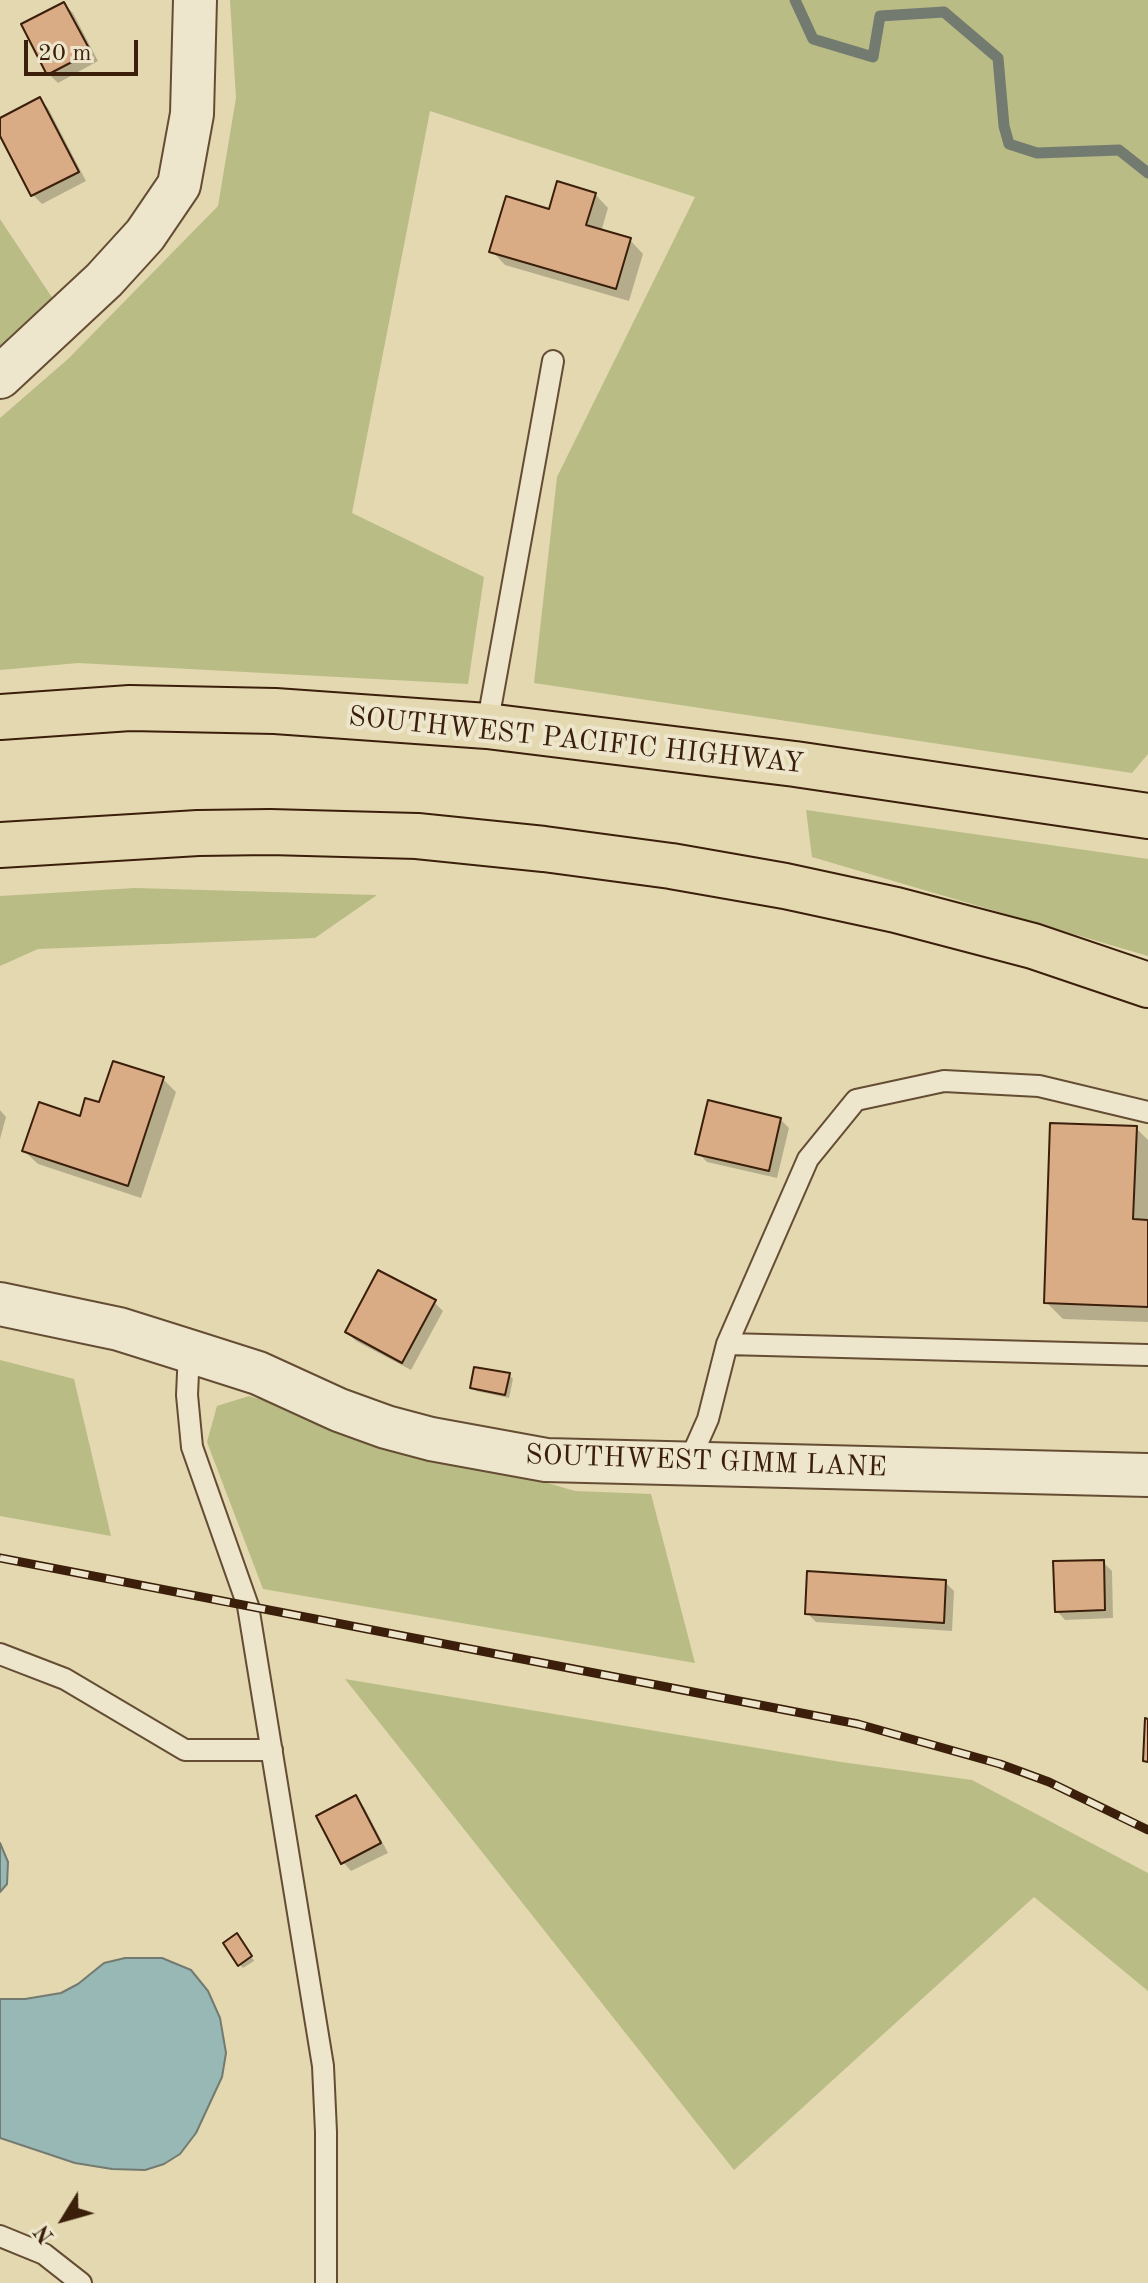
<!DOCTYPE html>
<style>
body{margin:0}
#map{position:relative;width:1148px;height:2283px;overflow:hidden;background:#e3d8b0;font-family:"Old Standard TT",serif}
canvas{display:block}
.north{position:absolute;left:24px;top:2179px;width:80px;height:80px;-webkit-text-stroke:6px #ede6cc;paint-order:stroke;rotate:233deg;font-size:22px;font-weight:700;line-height:32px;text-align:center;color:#3b1f0a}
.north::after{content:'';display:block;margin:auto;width:28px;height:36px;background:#3b1f0a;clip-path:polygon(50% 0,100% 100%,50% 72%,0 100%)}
.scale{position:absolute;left:24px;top:40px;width:114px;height:36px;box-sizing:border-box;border:4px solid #3b1f0a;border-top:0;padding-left:10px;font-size:24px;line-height:28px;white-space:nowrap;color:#3b1f0a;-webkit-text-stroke:6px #ede6cc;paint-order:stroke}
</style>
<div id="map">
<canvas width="1148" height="2283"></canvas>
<div class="north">N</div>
<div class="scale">20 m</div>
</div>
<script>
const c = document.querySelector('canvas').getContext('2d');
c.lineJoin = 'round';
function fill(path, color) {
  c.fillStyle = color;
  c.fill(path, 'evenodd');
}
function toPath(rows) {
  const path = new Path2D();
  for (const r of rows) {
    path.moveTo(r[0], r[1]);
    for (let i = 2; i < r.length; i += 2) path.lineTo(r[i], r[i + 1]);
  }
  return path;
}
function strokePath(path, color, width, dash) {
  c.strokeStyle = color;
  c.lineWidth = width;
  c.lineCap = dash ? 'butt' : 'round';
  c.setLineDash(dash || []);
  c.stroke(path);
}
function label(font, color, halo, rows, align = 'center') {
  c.font = font + ' "Old Standard TT",serif';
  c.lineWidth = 8;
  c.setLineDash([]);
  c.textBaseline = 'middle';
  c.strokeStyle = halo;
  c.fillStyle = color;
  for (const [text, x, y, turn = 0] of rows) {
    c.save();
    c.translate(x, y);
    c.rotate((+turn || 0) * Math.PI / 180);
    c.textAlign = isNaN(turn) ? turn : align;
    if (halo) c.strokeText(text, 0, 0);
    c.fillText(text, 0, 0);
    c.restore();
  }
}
fill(toPath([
 [230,0,1148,0,1148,754,1132,773,534,683,557,477,695,197,430,111,352,513,484,577,468,684,78,663,0,670,0,418,68,359,218,206,236,98],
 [0,219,53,299,0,351],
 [806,810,1148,859,1148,956,812,857],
 [135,888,377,895,315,938,38,949,0,966,0,896],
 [0,1360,74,1379,111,1536,0,1516],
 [249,1396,575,1491,651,1494,695,1663,263,1589,207,1442,217,1406],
 [345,1679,841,1762,972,1780,1148,1873,1148,1991,1034,1897,734,2170]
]), '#babc86');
const water = toPath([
 [0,1843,8,1862,7,1884,0,1892,0,1843],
 [125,1958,162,1958,191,1970,208,1991,220,2018,226,2053,222,2077,196,2133,180,2154,164,2164,145,2170,112,2169,75,2163,0,2138,0,1999,25,1999,61,1993,78,1984,104,1963,125,1958]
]);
fill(water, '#98b8b5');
strokePath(water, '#737b71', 2);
fill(toPath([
 [64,4,73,13,98,61,58,83,49,74],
 [39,99,48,108,86,181,42,204,33,195,0,132,0,120],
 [595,194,608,208,601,232,630,240,643,254,629,301,505,265,492,251,550,211],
 [163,1079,176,1092,141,1198,38,1164,24,1151,101,1105],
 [0,1110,6,1117,0,1139],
 [780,1119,789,1128,777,1178,707,1162,698,1153],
 [1136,1128,1148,1140,1148,1322,1063,1319,1046,1302],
 [434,1302,443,1311,411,1370,356,1341,347,1332],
 [509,1375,513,1379,509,1398,476,1391,472,1387],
 [1103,1562,1112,1571,1113,1618,1065,1620,1057,1611],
 [945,1582,954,1591,952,1631,816,1622,807,1613],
 [355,1798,364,1807,388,1853,351,1871,343,1862],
 [241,1940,254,1961,243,1968,239,1964]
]), '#0003');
strokePath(toPath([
 [795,0,813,39,873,57,880,16,944,12,998,58,1004,126,1009,144,1037,153,1119,150,1148,173]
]), '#737b71', 11);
const building = toPath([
 [64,2,91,52,47,75,21,24,64,2],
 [40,97,79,172,31,196,0,136,0,118,40,97],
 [557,181,596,193,586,225,631,238,616,289,489,252,506,196,549,209,557,181],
 [113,1061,164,1077,128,1186,22,1151,39,1102,80,1116,85,1098,99,1102,113,1061],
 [708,1100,781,1118,769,1171,695,1154,708,1100],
 [1050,1123,1137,1126,1133,1219,1148,1220,1148,1307,1044,1303,1050,1123],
 [378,1270,436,1300,402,1363,345,1332,378,1270],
 [474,1367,510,1373,505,1395,470,1388,474,1367],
 [1104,1560,1105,1610,1055,1612,1053,1561,1104,1560],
 [807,1571,946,1580,944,1623,805,1614,807,1571],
 [1145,1718,1148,1719,1148,1762,1143,1761,1145,1718],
 [356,1795,381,1843,341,1864,316,1816,356,1795],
 [237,1933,252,1956,238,1966,223,1943,237,1933]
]);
fill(building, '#d9ac86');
strokePath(building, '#3b1f0a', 2);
const service = toPath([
 [487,726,553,361],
 [727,1344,1148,1355],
 [189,1351,187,1395,192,1447,248,1606,323,2066,326,2132,326,2283],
 [688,1464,708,1419,727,1344,808,1159,856,1100,944,1081,1039,1086,1148,1112],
 [0,1654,65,1679,185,1750,272,1750],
 [0,2236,44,2254,81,2283]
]);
const minor = toPath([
 [0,377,104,280,145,235,179,185,192,114,195,0],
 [0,1304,119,1329,189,1351,258,1373,339,1410,386,1427,431,1439,546,1460,1148,1475]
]);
const trunk = toPath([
 [0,717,130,708,275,711,487,726,795,764,1148,816],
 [0,845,198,833,270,832,417,836,544,849,671,866,785,886,896,910,1033,946,1148,985]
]);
strokePath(service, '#654d34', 24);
strokePath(minor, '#654d34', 46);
strokePath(trunk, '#3b1f0a', 48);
strokePath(service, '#ede6cc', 20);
strokePath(minor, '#ede6cc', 42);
strokePath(trunk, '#e3d8b0', 44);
const rail = toPath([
 [0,1558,858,1724,1000,1764,1049,1782,1148,1830]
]);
strokePath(rail, '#3b1f0a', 9);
strokePath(rail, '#ede6cc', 6, [18]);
label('28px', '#3b1f0a', '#ede6cc', [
 ["SOUTHWEST PACIFIC HIGHWAY",576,741,6],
 ["SOUTHWEST GIMM LANE",706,1462,2]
]);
</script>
